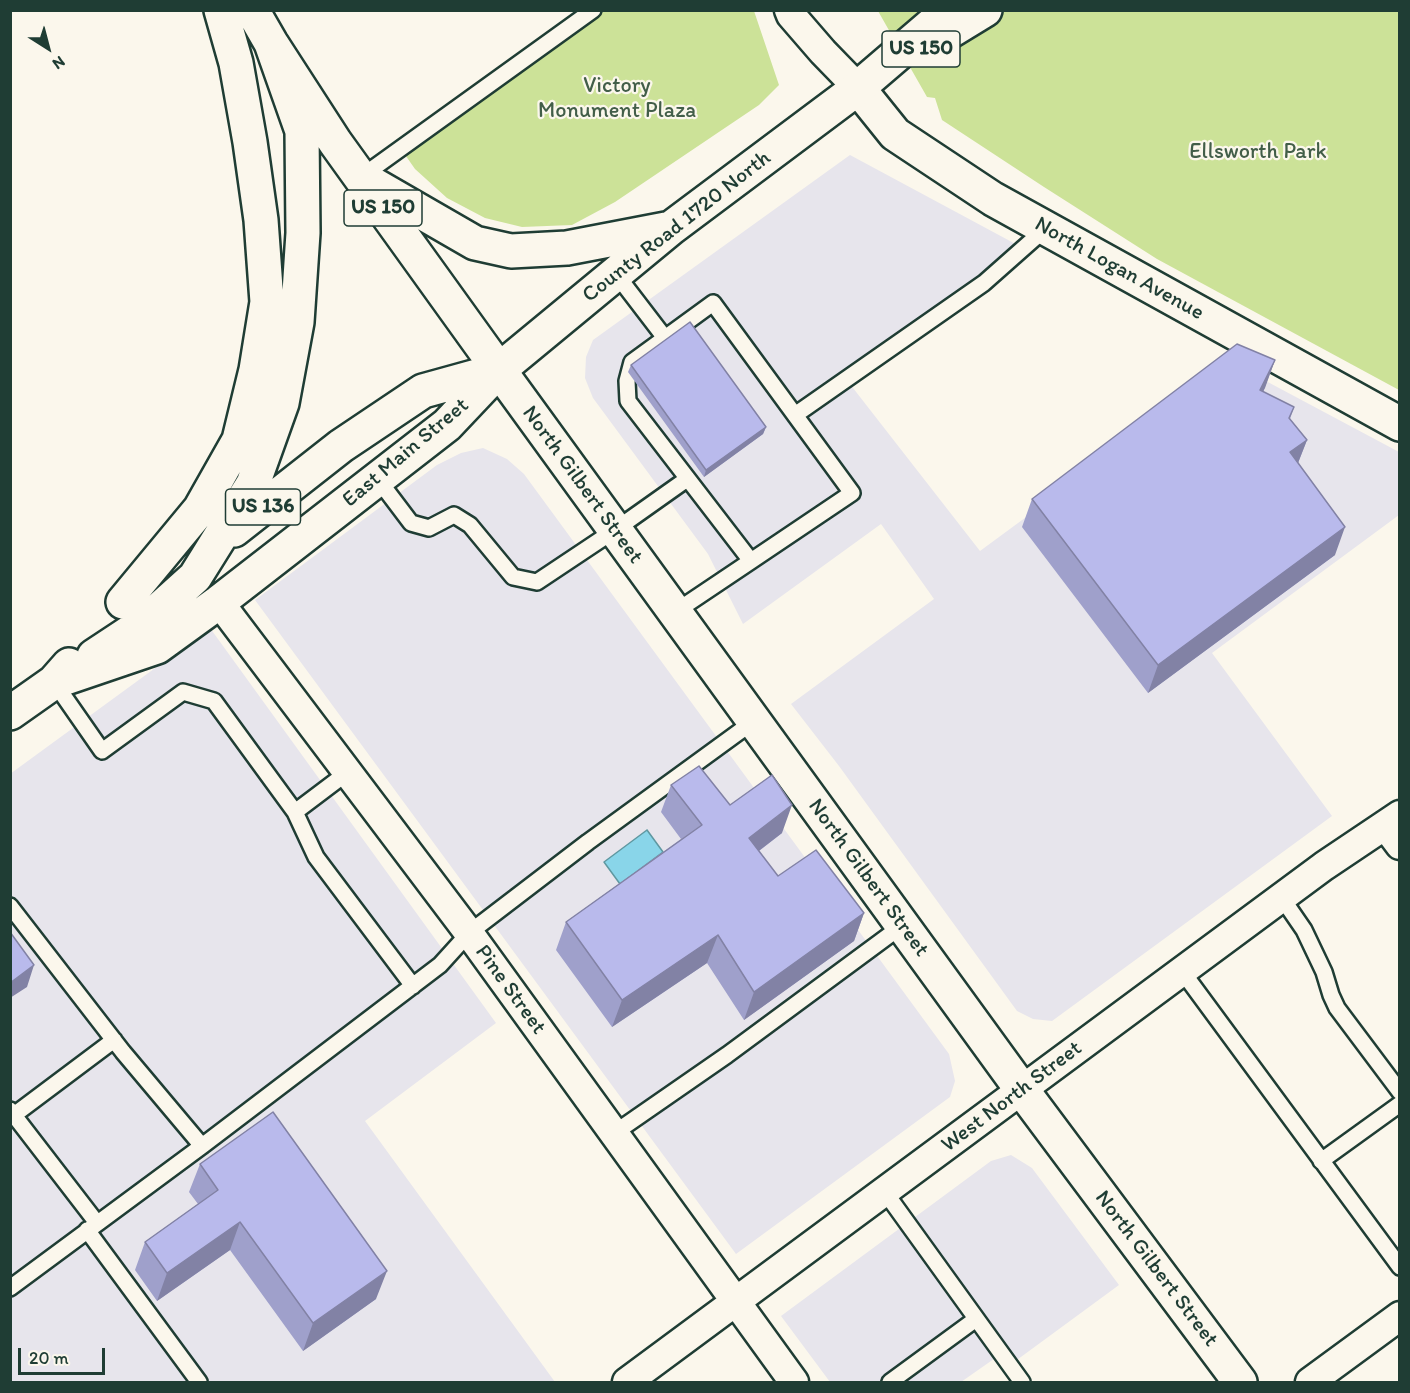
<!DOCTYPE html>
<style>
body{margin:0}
#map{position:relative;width:1410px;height:1393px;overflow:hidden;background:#fbf7ec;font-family:Itim,sans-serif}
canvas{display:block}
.frame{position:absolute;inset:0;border:12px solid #1f3d34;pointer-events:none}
.north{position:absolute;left:18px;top:18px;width:60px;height:60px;-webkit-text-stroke:4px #fbf7ec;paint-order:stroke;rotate:144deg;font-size:16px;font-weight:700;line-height:24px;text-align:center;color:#1f3d34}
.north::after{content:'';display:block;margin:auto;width:21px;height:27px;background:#1f3d34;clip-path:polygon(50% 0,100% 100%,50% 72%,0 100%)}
.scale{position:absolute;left:18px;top:1348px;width:87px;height:27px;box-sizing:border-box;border:3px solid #1f3d34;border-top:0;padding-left:8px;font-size:18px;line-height:21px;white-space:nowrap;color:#1f3d34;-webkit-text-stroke:4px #fbf7ec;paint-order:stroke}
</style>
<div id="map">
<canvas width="1410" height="1393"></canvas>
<div class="frame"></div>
<div class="north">N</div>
<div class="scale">20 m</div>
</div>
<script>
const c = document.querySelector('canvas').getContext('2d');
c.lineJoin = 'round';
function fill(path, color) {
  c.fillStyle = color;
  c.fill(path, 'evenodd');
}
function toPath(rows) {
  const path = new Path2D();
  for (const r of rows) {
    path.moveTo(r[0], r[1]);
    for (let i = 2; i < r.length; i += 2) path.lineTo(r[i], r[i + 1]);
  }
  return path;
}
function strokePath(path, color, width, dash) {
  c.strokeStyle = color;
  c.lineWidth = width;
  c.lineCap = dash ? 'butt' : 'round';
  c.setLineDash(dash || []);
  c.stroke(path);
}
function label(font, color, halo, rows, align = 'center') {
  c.font = font + ' Itim,sans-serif';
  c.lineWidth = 4.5;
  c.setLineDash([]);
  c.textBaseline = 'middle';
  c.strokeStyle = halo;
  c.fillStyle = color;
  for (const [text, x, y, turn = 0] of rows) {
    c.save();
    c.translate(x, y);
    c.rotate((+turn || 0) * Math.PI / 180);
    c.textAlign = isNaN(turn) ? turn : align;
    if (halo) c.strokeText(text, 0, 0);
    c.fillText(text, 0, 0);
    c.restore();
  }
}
fill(toPath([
 [850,155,1023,248,846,379,980,551,1234,364,1399,452,1399,515,1212,653,1332,816,1052,1021,1033,1019,1017,1011,839,766,791,704,934,599,881,524,743,624,708,554,593,398,585,378,586,357,593,340],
 [483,448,507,459,524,474,949,1054,955,1081,950,1097,736,1254,255,600,437,465,461,453],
 [210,628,496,1023,365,1121,555,1382,11,1382,10,774],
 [1011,1155,1032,1168,1119,1285,1010,1365,1001,1354,961,1382,830,1382,781,1316,991,1161]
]), '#e7e5ec');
fill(toPath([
 [593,11,754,11,779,85,759,105,615,202,572,225,522,227,485,218,447,198,415,169,401,149],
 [878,11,1399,11,1399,390,1157,259,1044,187,942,120,935,98,927,97]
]), '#cce298');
const water = toPath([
 [647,830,663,852,620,884,604,862,647,830]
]);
fill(water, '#89d5e9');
strokePath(water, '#5f98a1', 1.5);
const lane = toPath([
 [361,177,593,10],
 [616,274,665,338],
 [795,415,984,283,1045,229],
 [377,478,411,523,429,528,454,515,470,525,513,577,537,582,615,530,687,479],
 [675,612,751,561,852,493,713,303,632,362,627,381,628,401,751,561],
 [54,682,102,751,183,692,214,701,295,812,316,857,413,986],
 [295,812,348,772],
 [1282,898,1304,930,1324,972,1331,995,1337,1008,1400,1092],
 [10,906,123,1052,202,1146],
 [1182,971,1400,1267],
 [10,1110,97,1223],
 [14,1115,114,1040],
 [613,1134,727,1055,903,925],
 [1321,1161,1400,1104],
 [885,1192,1022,1382],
 [87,1230,199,1382],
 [10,1288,202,1146,440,965,469,933,588,842,754,721],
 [890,1382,976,1319]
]);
const street = toPath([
 [789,10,791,15,823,52,858,88],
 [219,602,469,933,794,1382],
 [1385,825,1400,845],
 [627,1382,1324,866,1400,815],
 [1310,1382,1400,1316]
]);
const secondary = toPath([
 [858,88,895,134,993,199,1400,424],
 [499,370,1022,1090,1240,1382]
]);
const primary = toPath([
 [252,10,271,43,335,142,499,370],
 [931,43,985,10],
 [371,183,475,243,511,251,567,248,666,229],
 [234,530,341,446,423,391,499,370],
 [123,602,200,509,239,440,256,370,267,302,261,220,250,142,236,63,221,10],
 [94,656,144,623,195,577,253,484,282,403,297,322,303,233,302,131,271,43],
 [54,682,157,647,219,602,447,425,499,370,671,228,858,88,949,10],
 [10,713,54,682,69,665]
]);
strokePath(lane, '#1f3d34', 20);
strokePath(street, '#1f3d34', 33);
strokePath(secondary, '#1f3d34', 38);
strokePath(primary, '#1f3d34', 38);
strokePath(lane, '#fbf7ec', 15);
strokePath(street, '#fbf7ec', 28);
strokePath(secondary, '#fbf7ec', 33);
strokePath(primary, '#fbf7ec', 33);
fill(toPath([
 [1275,360,1263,392,1294,407,1290,419,1307,440,1298,463,1335,555,1148,693,1022,527,1032,499],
 [631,365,766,427,763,434,704,477,628,372],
 [671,785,730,805,782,833,759,851,778,876,864,913,854,941,744,1020,707,963,612,1027,556,950,566,922,681,839,661,812],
 [200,1164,376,1299,303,1351,230,1250,157,1301,135,1270,145,1242,198,1204,189,1192]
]), '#9fa0cb');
fill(toPath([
 [1275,360,1265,388,1249,418,1260,390],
 [766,427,763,434,704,477,706,470],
 [1307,440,1296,468,1290,452],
 [1345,527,1335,555,1148,693,1158,665],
 [792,805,782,833,739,866,749,838],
 [864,913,854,941,744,1020,754,992],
 [718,935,707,963,612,1027,622,1000],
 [34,965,27,987,10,998,10,983],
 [240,1222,230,1250,157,1301,167,1273],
 [387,1271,376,1299,303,1351,313,1323]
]), '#8282a5');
const building = toPath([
 [690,322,766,427,706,470,631,365,690,322],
 [1237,344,1275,360,1260,390,1294,407,1289,418,1307,440,1290,452,1345,527,1158,665,1032,499,1237,344],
 [699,766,730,805,772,775,792,805,749,838,778,876,816,850,864,913,754,992,718,935,622,1000,566,922,702,825,671,785,699,766],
 [10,932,34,965,10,983,10,932],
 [273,1112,387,1271,313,1323,240,1222,167,1273,145,1242,218,1190,200,1164,273,1112]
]);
fill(building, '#b9baec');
strokePath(building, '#8282a5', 1.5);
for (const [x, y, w] of [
 [921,49,78],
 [383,208,78],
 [263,507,75]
]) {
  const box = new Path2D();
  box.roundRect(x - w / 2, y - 18, w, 36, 4.5);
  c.fillStyle = '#fbf7ec';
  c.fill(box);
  strokePath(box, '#1f3d34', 1.5);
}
label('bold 21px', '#1f3d34', null, [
 ["US 150",921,49],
 ["US 150",383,208],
 ["US 136",263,507]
]);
label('22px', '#425e48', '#fbf7ec', [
 ["Victory",617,86],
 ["Monument Plaza",617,111],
 ["Ellsworth Park",1258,152]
]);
label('22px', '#1f3d34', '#fbf7ec', [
 ["County Road 1720 North",677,227,-38],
 ["North Logan Avenue",1119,269,29],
 ["East Main Street",406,453,-40],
 ["North Gilbert Street",582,485,54],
 ["North Gilbert Street",868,878,54],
 ["Pine Street",510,990,54],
 ["West North Street",1012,1097,-37],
 ["North Gilbert Street",1156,1269,53]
]);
</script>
